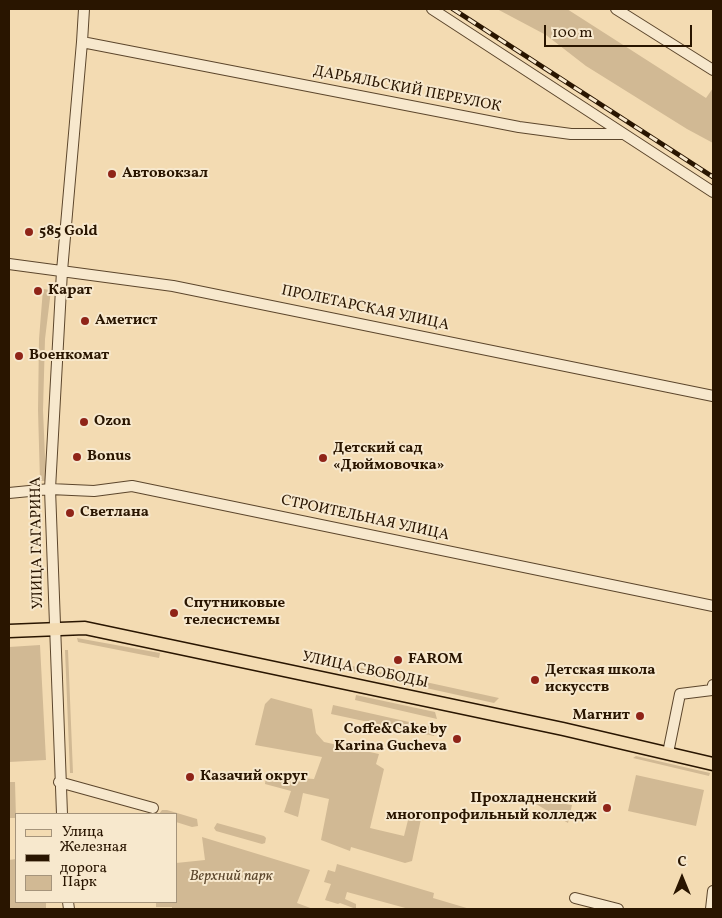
<!DOCTYPE html>
<meta charset="utf-8">
<style>
body{margin:0}
#map{position:relative;width:722px;height:918px;overflow:hidden;background:#f3dbb2;font-family:Vollkorn,serif}
canvas{display:block}
.frame{position:absolute;inset:0;border:10px solid #291500;pointer-events:none}
.legend{position:absolute;left:15px;top:813px;width:162px;height:90px;box-sizing:border-box;background:#f7e8cd;border:1px solid #a5947b;margin:0;padding:6px 9px;list-style:none;font-size:15px;color:#291500}
.legend li{display:flex;align-items:center;gap:10px;height:25px}
.legend b{width:25px;border:1px solid #a5947b}
.north{position:absolute;left:657px;top:853px;width:50px;height:50px;-webkit-text-stroke:4px #f7e8cd;paint-order:stroke;rotate:0deg;font-size:14px;font-weight:700;line-height:20px;text-align:center;color:#291500}
.north::after{content:'';display:block;margin:auto;width:18px;height:22px;background:#291500;clip-path:polygon(50% 0,100% 100%,50% 72%,0 100%)}
.scale{position:absolute;left:544px;top:25px;width:148px;height:22px;box-sizing:border-box;border:2px solid #291500;border-top:0;padding-left:6px;font-size:15px;line-height:18px;white-space:nowrap;color:#291500;-webkit-text-stroke:4px #f7e8cd;paint-order:stroke}
</style>
<div id="map">
<canvas width="722" height="918"></canvas>
<div class="frame"></div>
<ul class="legend">
<li><b style="height:6px;background:#f3dbb2"></b>Улица</li>
<li><b style="height:6px;background:#291500"></b>Железная дорога</li>
<li><b style="height:14px;background:#d1b994"></b>Парк</li>
</ul>
<div class="north">С</div>
<div class="scale">100 m</div>
</div>
<script>
const c = document.querySelector('canvas').getContext('2d');
c.lineJoin = 'round';
function fill(path, color) {
  c.fillStyle = color;
  c.fill(path, 'evenodd');
}
function toPath(rows) {
  const path = new Path2D();
  for (const r of rows) {
    path.moveTo(r[0], r[1]);
    for (let i = 2; i < r.length; i += 2) path.lineTo(r[i], r[i + 1]);
  }
  return path;
}
function strokePath(path, color, width, dash) {
  c.strokeStyle = color;
  c.lineWidth = width;
  c.lineCap = dash ? 'butt' : 'round';
  c.setLineDash(dash || []);
  c.stroke(path);
}
function label(font, color, halo, rows, align = 'center') {
  c.font = font + ' Vollkorn,serif';
  c.lineWidth = 4;
  c.setLineDash([]);
  c.textBaseline = 'middle';
  c.strokeStyle = halo;
  c.fillStyle = color;
  for (const [text, x, y, turn = 0] of rows) {
    c.save();
    c.translate(x, y);
    c.rotate((+turn || 0) * Math.PI / 180);
    c.textAlign = isNaN(turn) ? turn : align;
    if (halo) c.strokeText(text, 0, 0);
    c.fillText(text, 0, 0);
    c.restore();
  }
}
fill(toPath([
 [497,9,567,9,706,98,713,88,713,143,687,129,586,66,546,35],
 [43,289,51,290,45,339,43,410,46,481,40,481,38,410,39,339],
 [77,638,160,653,159,658,78,642],
 [40,645,46,760,9,762,9,647],
 [65,650,68,650,73,773,70,773],
 [306,656,499,698,494,703,308,662],
 [356,695,435,712,437,719,355,700],
 [271,698,312,709,316,733,324,742,379,754,376,764,384,769,370,828,404,836,409,816,421,819,412,861,405,863,351,847,350,851,321,840,329,799,303,793,298,817,284,812,291,791,265,784,266,776,314,779,322,757,255,745,265,704],
 [333,705,436,728,434,736,331,714],
 [636,756,710,773,709,776,633,758],
 [636,775,704,790,696,826,628,811],
 [9,782,15,782,16,818,9,818],
 [526,798,572,805,568,823],
 [162,810,167,810,197,819,198,826,192,827,176,822,176,814,159,814],
 [217,823,264,836,266,838,265,843,262,844,216,831,214,828],
 [202,837,310,870,297,903,313,909,172,909,172,907,156,907,156,902,176,902,176,863,205,860],
 [16,859,16,902,46,902,46,909,9,909,9,860],
 [337,864,434,893,433,898,470,909,409,909,347,892,345,899,356,904,356,909,340,903,338,904,325,900,331,884,324,882,328,870,335,872]
]), '#d1b994');
const minor = toPath([
 [432,9,713,192],
 [616,9,713,70],
 [82,42,519,127,571,134,623,134],
 [9,264,173,286,713,396],
 [9,493,50,489,94,491,132,486,713,606],
 [668,753,680,694,712,690,713,685],
 [59,782,153,808],
 [62,814,50,489,62,271,82,42,84,9],
 [575,898,618,909],
 [68,902,69,909],
 [711,909,713,891]
]);
const major = toPath([
 [9,631,85,628,563,729,713,764]
]);
strokePath(minor, '#5c462c', 12);
strokePath(major, '#291500', 15);
strokePath(minor, '#f7e8cd', 10);
strokePath(major, '#f3dbb2', 12);
const rail = toPath([
 [453,9,713,177]
]);
strokePath(rail, '#291500', 5);
strokePath(rail, '#f7e8cd', 3, [9]);
for (const [x, y, r, color] of [
 [112,174,5,"#8f2418"],
 [29,232,5,"#8f2418"],
 [38,291,5,"#8f2418"],
 [85,321,5,"#8f2418"],
 [19,356,5,"#8f2418"],
 [84,422,5,"#8f2418"],
 [77,457,5,"#8f2418"],
 [323,458,5,"#8f2418"],
 [70,513,5,"#8f2418"],
 [174,613,5,"#8f2418"],
 [398,660,5,"#8f2418"],
 [535,680,5,"#8f2418"],
 [640,716,5,"#8f2418"],
 [457,739,5,"#8f2418"],
 [190,777,5,"#8f2418"],
 [607,808,5,"#8f2418"]
]) {
  const dot = new Path2D();
  dot.arc(x, y, r, 0, 2 * Math.PI);
  c.fillStyle = color;
  c.fill(dot);
  strokePath(dot, '#f7e8cd', 2);
}
label('15px', '#291500', '#f7e8cd', [
 ["ДАРЬЯЛЬСКИЙ ПЕРЕУЛОК",407,90,11],
 ["ПРОЛЕТАРСКАЯ УЛИЦА",365,309,12],
 ["СТРОИТЕЛЬНАЯ УЛИЦА",365,519,12],
 ["УЛИЦА ГАГАРИНА",38,543,-91],
 ["УЛИЦА СВОБОДЫ",365,671,12]
]);
label('bold 15px', '#291500', '#f7e8cd', [
 ["Автовокзал",122,174],
 ["585 Gold",39,232],
 ["Карат",48,291],
 ["Аметист",95,321],
 ["Военкомат",29,356],
 ["Ozon",94,422],
 ["Детский сад",333,449],
 ["«Дюймовочка»",333,466],
 ["Bonus",87,457],
 ["Светлана",80,513],
 ["Спутниковые",184,604],
 ["телесистемы",184,621],
 ["FAROM",408,660],
 ["Детская школа",545,671],
 ["искусств",545,688],
 ["Магнит",630,716,"right"],
 ["Coffe&Cake by",447,730,"right"],
 ["Karina Gucheva",447,747,"right"],
 ["Казачий округ",200,777],
 ["Прохладненский",597,799,"right"],
 ["многопрофильный колледж",597,816,"right"]
], 'left');
label('italic 15px', '#5b462c', '#f7e8cd', [
 ["Верхний парк",231,877]
]);
</script>
